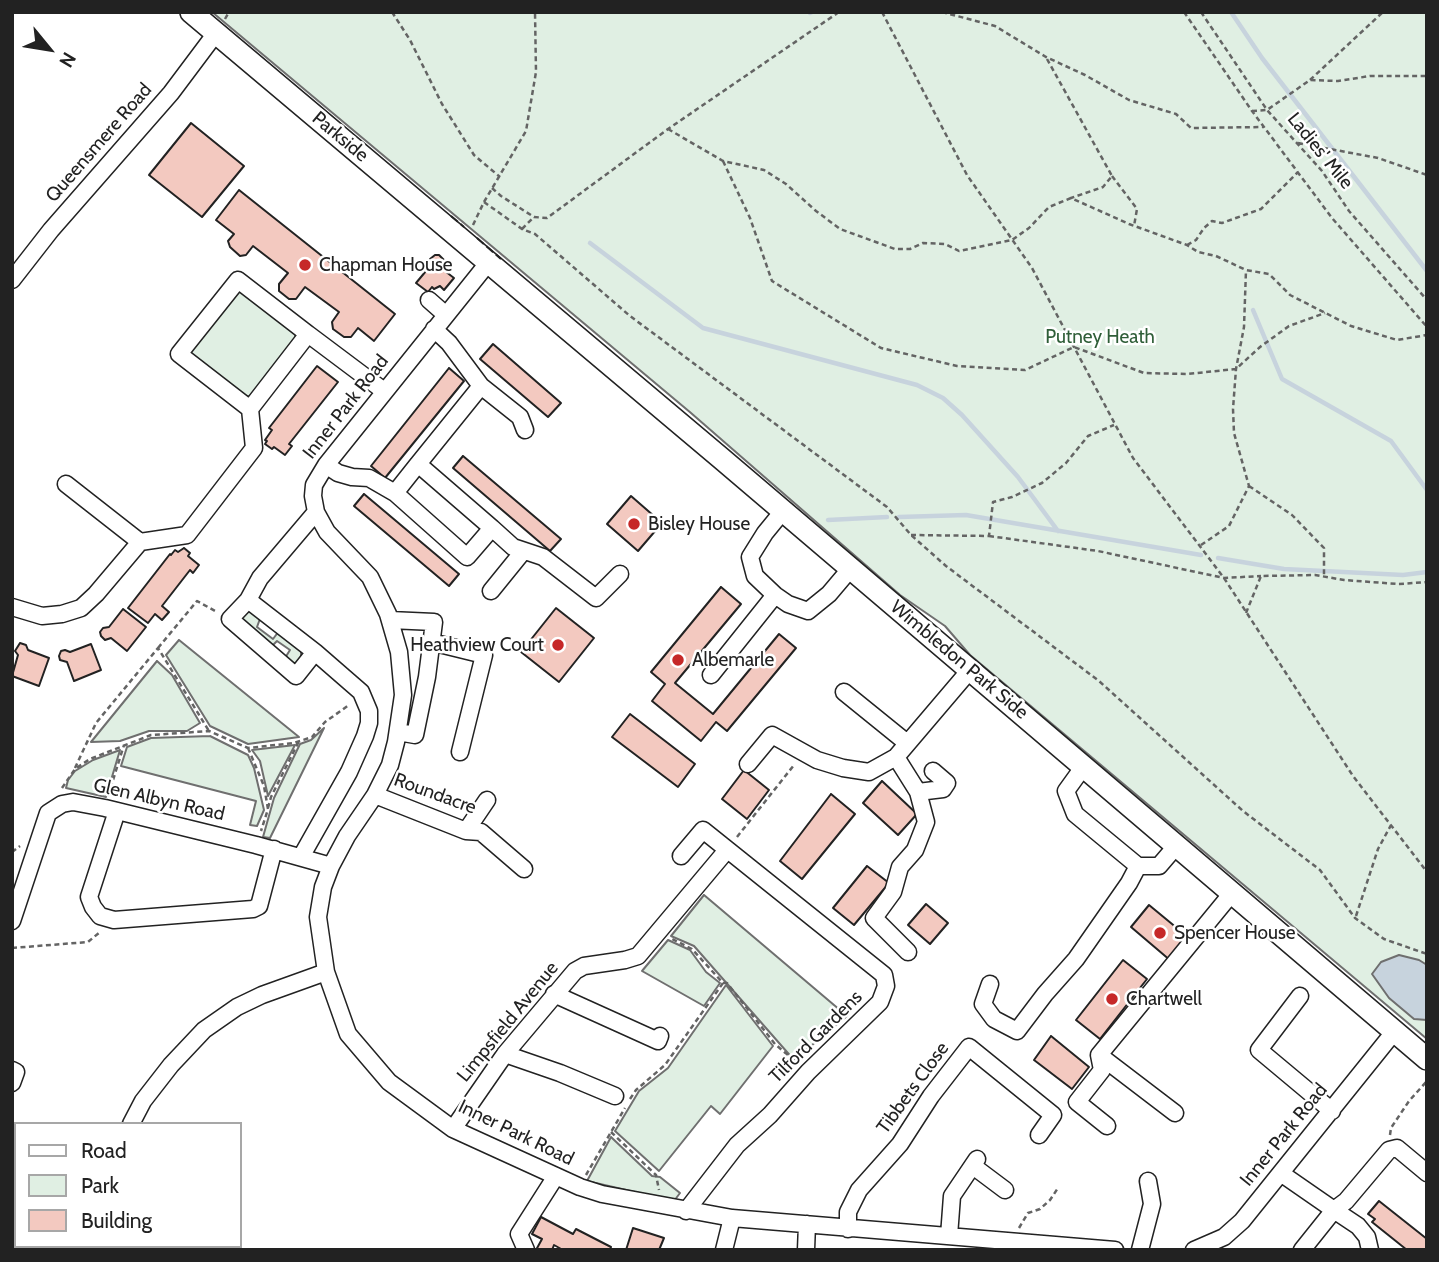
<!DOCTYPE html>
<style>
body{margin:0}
#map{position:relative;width:1439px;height:1262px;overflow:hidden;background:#fff;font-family:Cabin,sans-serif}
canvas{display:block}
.frame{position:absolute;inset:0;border:14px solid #222;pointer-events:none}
.legend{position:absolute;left:14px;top:1122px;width:228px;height:126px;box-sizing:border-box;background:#fff;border:2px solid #a7a7a7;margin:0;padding:9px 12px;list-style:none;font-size:21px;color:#222}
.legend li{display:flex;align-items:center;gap:14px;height:35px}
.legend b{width:35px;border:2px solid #a7a7a7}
.north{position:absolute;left:14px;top:14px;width:70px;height:70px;-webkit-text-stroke:5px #fff;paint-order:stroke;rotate:120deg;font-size:19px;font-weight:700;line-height:28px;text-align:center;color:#222}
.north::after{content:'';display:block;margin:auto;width:24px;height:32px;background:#222;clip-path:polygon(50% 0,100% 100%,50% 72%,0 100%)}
</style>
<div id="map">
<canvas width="1439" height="1262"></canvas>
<div class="frame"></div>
<ul class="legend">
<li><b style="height:9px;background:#fff"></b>Road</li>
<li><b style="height:19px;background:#e0efe3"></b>Park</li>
<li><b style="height:19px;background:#f3c9c0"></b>Building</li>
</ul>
<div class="north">N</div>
</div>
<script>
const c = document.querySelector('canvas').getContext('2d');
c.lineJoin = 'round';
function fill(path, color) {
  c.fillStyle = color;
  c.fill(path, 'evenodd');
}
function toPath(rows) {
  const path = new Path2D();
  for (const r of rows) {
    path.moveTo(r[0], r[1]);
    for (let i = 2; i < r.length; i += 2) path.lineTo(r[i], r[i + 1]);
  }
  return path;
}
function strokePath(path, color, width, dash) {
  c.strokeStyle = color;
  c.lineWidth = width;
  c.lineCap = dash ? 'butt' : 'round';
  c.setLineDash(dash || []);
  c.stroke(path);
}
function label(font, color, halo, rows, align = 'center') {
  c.font = font + ' Cabin,sans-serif';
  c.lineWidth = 5;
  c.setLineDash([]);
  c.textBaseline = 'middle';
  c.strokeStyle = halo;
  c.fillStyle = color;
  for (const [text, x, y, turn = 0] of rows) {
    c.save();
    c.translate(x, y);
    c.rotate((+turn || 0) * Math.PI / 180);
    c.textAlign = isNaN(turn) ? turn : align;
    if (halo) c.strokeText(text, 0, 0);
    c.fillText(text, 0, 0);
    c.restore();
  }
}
const green = toPath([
 [212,12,1427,12,1427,1039,970,655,945,626,900,595,691,413,212,12],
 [239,290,295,334,296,340,250,396,243,397,190,355,189,349,239,290],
 [253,609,261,616,257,627,273,639,279,631,301,648,301,663,296,667,285,658,290,650,277,641,271,647,240,619,246,610,253,609],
 [179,640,299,737,248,744,210,726,166,655,179,640],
 [157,661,172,675,200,723,187,731,149,731,120,741,91,742,157,661],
 [324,728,270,838,263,837,274,798,300,744,311,740,324,728],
 [210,736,248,755,254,768,264,810,257,826,250,825,256,801,121,766,127,747,151,738,210,736],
 [295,745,268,796,260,761,252,750,295,745],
 [120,750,106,797,66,788,68,780,75,771,93,760,120,750],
 [704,895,847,1016,794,1060,694,946,671,936,704,895],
 [668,940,690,950,706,972,720,983,704,1006,642,971,668,940],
 [726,985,773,1046,720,1114,711,1106,659,1171,615,1131,639,1091,668,1068,726,985],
 [611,1137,652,1176,660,1177,680,1193,674,1201,587,1181,611,1137]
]);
fill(green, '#e0efe3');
strokePath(green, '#6f6f6f', 2);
const water = toPath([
 [1399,955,1419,960,1427,965,1427,1020,1414,1019,1389,998,1372,974,1381,962,1399,955]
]);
fill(water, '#c7d3dd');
strokePath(water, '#6f6f6f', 2);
strokePath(toPath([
 [1231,12,1262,58,1427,271],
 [810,13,812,12],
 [590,243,703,328,917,385,943,398,962,415,1018,477,1058,531],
 [1253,310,1282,379,1391,441,1427,490],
 [899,517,966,515,1201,555],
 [828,520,887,517],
 [1218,558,1284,569,1403,575,1427,572]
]), '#c7d3dd', 4.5);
const building = toPath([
 [191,123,244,166,202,217,149,175,191,123],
 [239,190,395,314,374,341,358,328,351,337,344,337,333,329,332,322,339,312,305,287,296,299,289,299,279,291,279,284,288,273,253,246,246,255,240,256,230,247,228,241,234,234,216,220,239,190],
 [435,255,439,255,444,260,441,268,454,278,444,290,440,286,434,289,432,287,428,292,416,283,431,265,430,259,435,255],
 [493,344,561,403,548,417,480,359,493,344],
 [317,366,338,382,289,444,292,446,285,455,274,447,272,449,265,444,267,441,265,440,272,430,269,428,317,366],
 [449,368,464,381,385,478,371,466,449,368],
 [463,456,561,539,550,551,453,468,463,456],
 [364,494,459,574,449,586,354,506,364,494],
 [631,496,662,523,638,551,607,524,631,496],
 [184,548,190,553,188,556,199,565,193,573,190,570,162,606,169,612,162,620,155,614,148,623,128,608,170,554,171,555,175,550,178,552,184,548],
 [721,587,741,604,675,683,713,714,779,634,796,648,727,731,716,722,701,741,652,701,665,684,651,672,721,587],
 [556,608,594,638,559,682,521,652,556,608],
 [123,609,146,627,127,651,111,638,105,640,101,636,100,632,103,628,109,627,123,609],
 [20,643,26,645,28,650,49,658,39,686,12,676,18,655,15,651,20,643],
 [91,644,101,670,74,681,67,662,60,660,59,656,61,651,65,650,70,652,91,644],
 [630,714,695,764,678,787,612,737,630,714],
 [744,770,769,790,747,819,722,799,744,770],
 [882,781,917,814,898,835,863,803,882,781],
 [831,794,855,814,802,879,780,861,831,794],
 [867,866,889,883,854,925,833,908,867,866],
 [926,904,948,923,930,944,908,925,926,904],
 [1149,905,1189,938,1171,961,1131,927,1149,905],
 [1123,960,1147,979,1100,1039,1076,1020,1123,960],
 [1051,1036,1089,1067,1072,1089,1034,1060,1051,1036],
 [1379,1201,1427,1239,1427,1250,1407,1250,1372,1222,1375,1219,1368,1214,1379,1201],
 [541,1217,573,1234,576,1229,611,1247,610,1250,563,1250,554,1245,552,1250,536,1250,542,1239,532,1234,541,1217],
 [633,1228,664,1238,659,1250,626,1250,633,1228]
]);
fill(building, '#f3c9c0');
strokePath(building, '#222', 2);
const minor = toPath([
 [488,263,326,465,314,485,313,496,316,512,327,532,370,577,388,614,399,652,403,695,396,742,390,765,375,795,347,836,331,866,323,887,318,917,326,972,348,1034,389,1082,453,1129,580,1187,602,1194,732,1218,1115,1250],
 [12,280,51,230,171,93,216,33],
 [238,280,308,334,250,409,179,354,238,280],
 [429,300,446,315],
 [434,329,449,343,481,386,520,417,525,430],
 [308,334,384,391],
 [418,464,481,386],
 [326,465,338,473,352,477,369,478,395,493],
 [783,511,765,533,750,557,755,576,775,595,788,604,808,611,829,594,851,568],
 [492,528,418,464,395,493,467,557,492,528,513,547,543,557,596,598,620,574],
 [140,542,187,535,254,448,250,409],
 [491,591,521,554,521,550],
 [248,600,260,578,316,512],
 [12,607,42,616,62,614,81,608,96,594,140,542,66,484],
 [390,620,434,622,427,677,415,735,398,732],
 [431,642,484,655,460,752],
 [711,675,775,595],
 [844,692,907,743],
 [896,757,918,792,926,822,915,850,900,867,893,892,874,918,908,952],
 [748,764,772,735,817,760,843,768,869,772,896,757,970,670],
 [1084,766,1066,791,1075,814,1138,866],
 [918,792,943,789,947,783,933,771],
 [375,795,466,831,481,832,524,869],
 [117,811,89,897,93,907,100,916,114,920,253,909,259,906,274,849],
 [466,831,487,800],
 [681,856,703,830,884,975,886,986,880,1002,808,1072,770,1115,737,1145,686,1211],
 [301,857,349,772,365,736,369,723,369,711,361,692,315,652,296,676,230,619,248,600,315,652],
 [12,921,48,813,62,804,73,802,105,808,256,845,331,866],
 [990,984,983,1004,994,1019,1017,1031,1045,994,1076,959,1129,883,1138,866,1159,866,1177,845],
 [554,994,658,1041,660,1036],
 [1300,996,1259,1050,1332,1111],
 [505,1054,560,1073,615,1096],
 [1099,1055,1102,1070,1077,1102,1107,1126],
 [12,1070,16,1072,12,1083],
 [1175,1113,1099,1055,1232,893],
 [131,1124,143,1101,171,1065,204,1030,237,1007,262,995,326,972],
 [453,1129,505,1054,575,971,584,966,625,960,638,956,727,850],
 [973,1166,1005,1190],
 [1282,1174,1334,1210,1302,1250],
 [848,1229,848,1212,859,1190,900,1144,931,1096,969,1047,1053,1115,1039,1135],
 [12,1232,16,1233],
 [949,1236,952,1196,977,1159],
 [20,1246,20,1250],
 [52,1246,58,1250],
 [99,1250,99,1246],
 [526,1250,519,1234,556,1176],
 [724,1250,732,1218],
 [806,1250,807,1224],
 [1140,1250,1152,1204,1148,1181],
 [1194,1250,1224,1237,1242,1221,1394,1032],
 [1370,1250,1367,1237,1358,1226,1334,1210,1346,1201,1389,1150,1397,1148,1427,1173]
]);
const major = toPath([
 [191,12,722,459,1427,1059]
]);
strokePath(minor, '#222', 19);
strokePath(major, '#222', 24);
strokePath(toPath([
 [392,12,410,40,442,104,474,155,500,177],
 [882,12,967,175,1032,268,1133,458,1224,578,1353,776,1427,872],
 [942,12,995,26,1046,57,1085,75,1129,100,1176,114,1191,128,1263,127],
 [1184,12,1252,111,1332,218,1427,327],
 [1201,12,1267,110,1322,171,1349,211,1427,300],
 [225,19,229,12],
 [1047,59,1112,176,1103,187,1071,198],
 [1310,80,1383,12],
 [1252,111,1267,110,1310,80,1338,81,1370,76,1427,76],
 [668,129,723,161,764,170,786,184,816,211,840,229,895,249,910,249,923,243,945,244,959,251,1012,240,1029,228,1049,207,1071,198,1129,224,1187,245,1198,252,1216,256,1246,270,1269,274,1290,295,1351,326,1397,340,1427,335],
 [1298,143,1378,158,1427,175],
 [723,161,750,218,772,281,881,348,957,366,1025,370,1074,347,1144,373,1187,374,1236,369,1260,347,1289,326,1325,313],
 [1112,176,1137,209,1134,226],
 [492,188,501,196,534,217,547,218,668,129,839,12],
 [484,202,522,229,535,234,630,316,887,507,911,535,946,566,1099,681,1243,811,1320,870,1355,918,1384,939,1427,954],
 [473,225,484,202,526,131,536,72,535,12],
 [522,229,534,217],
 [1187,245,1196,240,1204,228,1212,221,1222,223,1261,209,1298,172],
 [1249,486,1292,515,1324,548,1324,576],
 [911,535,989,536,993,502,1012,497,1042,483,1066,463,1088,436,1114,425],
 [989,536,1098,551,1224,578,1261,576],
 [1201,545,1229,526,1249,486,1234,433,1233,409,1236,369,1244,327,1246,270],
 [1246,613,1261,576,1315,575,1344,580,1399,584,1427,582],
 [158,648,197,601,217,612],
 [248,748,264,786,268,809,261,831],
 [75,768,96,723,158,648,209,731],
 [62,788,75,769,90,759,151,735,209,731,248,748,294,743,312,737,325,722,349,705],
 [108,796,124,745],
 [268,808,271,797,299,741],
 [737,837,794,765],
 [12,852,20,846],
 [1356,916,1378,849,1391,825],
 [12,948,88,942,100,932],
 [723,983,727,983,775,1044,796,1062],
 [630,1099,636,1090,665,1065,723,983,692,949,670,938],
 [611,1132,656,1175,659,1190],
 [1390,1135,1391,1128,1409,1101,1427,1081],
 [586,1175,625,1108],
 [1019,1228,1028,1213,1040,1209,1050,1200,1058,1188]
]), '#646464', 2.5, [5, 3.5]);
strokePath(minor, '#fff', 16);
strokePath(major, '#fff', 21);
strokePath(toPath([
 [451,216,464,227],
 [477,238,501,259]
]), '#222', 2, [9, 3.5]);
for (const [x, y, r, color] of [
 [305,265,7,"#c62828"],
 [634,524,7,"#c62828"],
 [558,645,7,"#c62828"],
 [678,660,7,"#c62828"],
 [1160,933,7,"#c62828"],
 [1112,999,7,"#c62828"]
]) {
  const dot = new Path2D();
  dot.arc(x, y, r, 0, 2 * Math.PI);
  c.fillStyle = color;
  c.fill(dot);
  strokePath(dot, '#fff', 2.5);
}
label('19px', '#222', '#fff', [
 ["Parkside",340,137,40],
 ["Queensmere Road",99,143,-49],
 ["Ladies' Mile",1320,151,51],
 ["Inner Park Road",346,407,-52],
 ["Wimbledon Park Side",959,660,40],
 ["Roundacre",435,794,20],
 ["Glen Albyn Road",159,800,13],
 ["Limpsfield Avenue",508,1022,-51],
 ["Tilford Gardens",816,1037,-45],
 ["Tibbets Close",913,1088,-54],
 ["Inner Park Road",516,1133,26],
 ["Inner Park Road",1284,1135,-51]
]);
label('19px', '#222', '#fff', [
 ["Chapman House",319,265],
 ["Bisley House",648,524],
 ["Heathview Court",544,645,"right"],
 ["Albemarle",692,660],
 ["Spencer House",1174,933],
 ["Chartwell",1126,999]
], 'left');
label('19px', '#2f5e38', '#fff', [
 ["Putney Heath",1100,337]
]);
</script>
